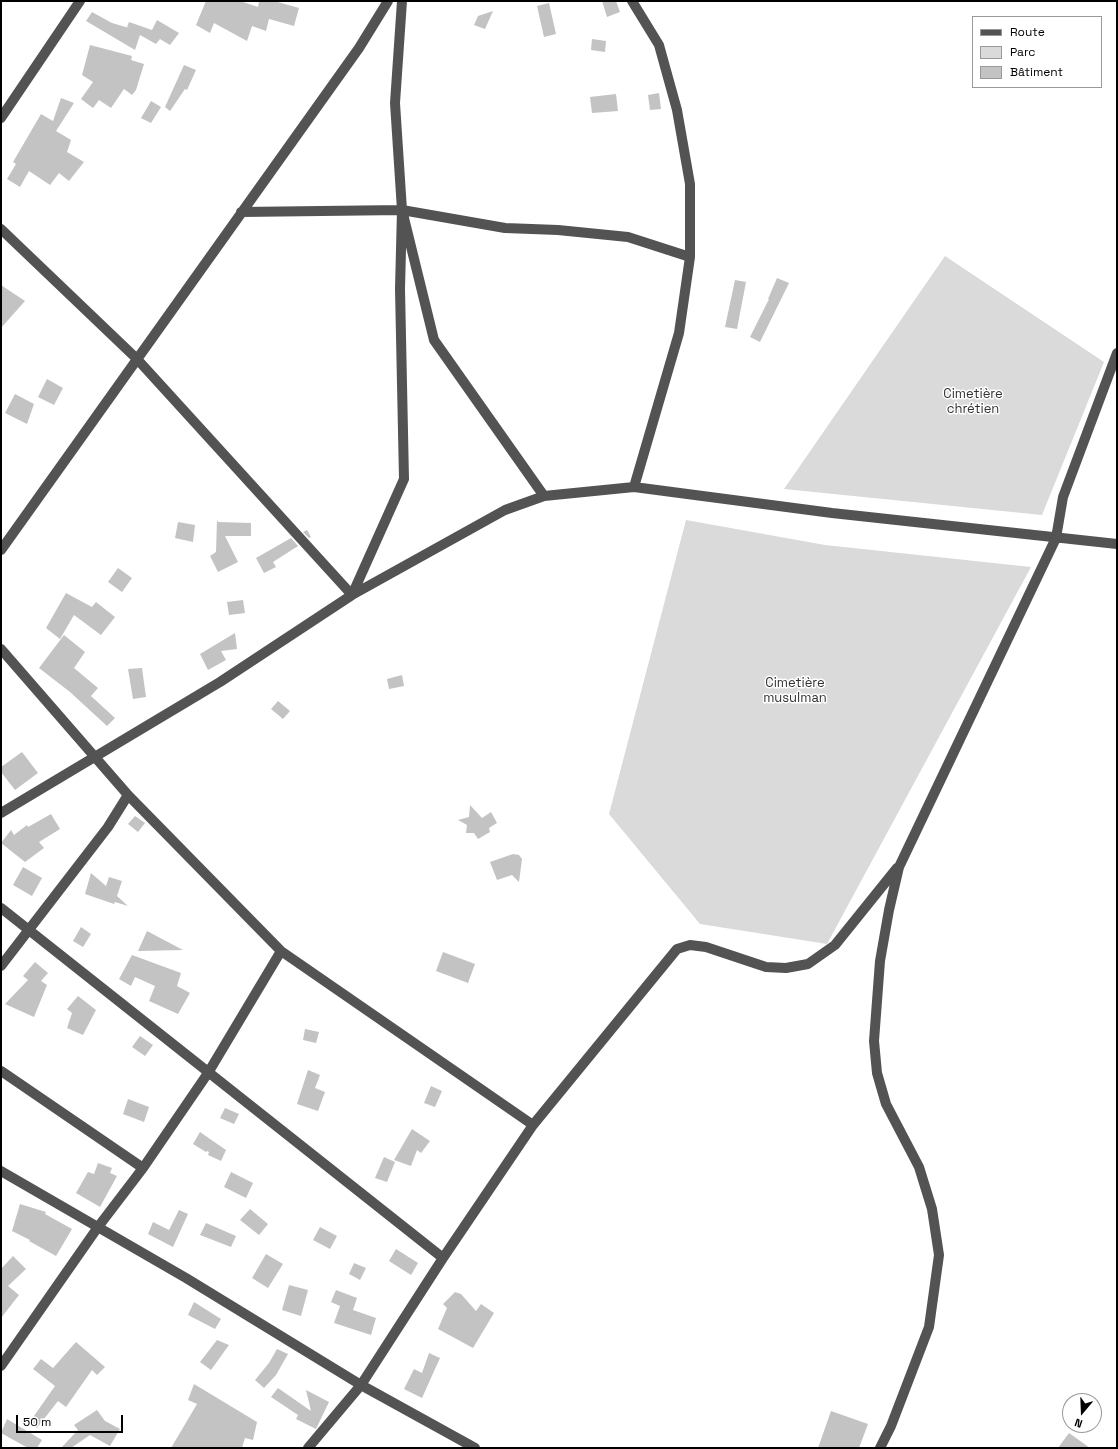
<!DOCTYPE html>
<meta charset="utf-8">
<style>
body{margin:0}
#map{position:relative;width:1118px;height:1449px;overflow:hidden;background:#fff;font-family:"Space Grotesk",sans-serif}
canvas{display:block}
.frame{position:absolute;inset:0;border:2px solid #000;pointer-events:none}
.legend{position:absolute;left:972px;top:16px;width:130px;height:72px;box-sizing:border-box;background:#fff;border:1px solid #999;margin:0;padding:5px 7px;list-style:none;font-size:12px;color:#000}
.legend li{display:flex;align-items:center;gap:8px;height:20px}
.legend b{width:20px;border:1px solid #999}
.north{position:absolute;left:1062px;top:1393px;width:40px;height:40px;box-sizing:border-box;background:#fff;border:1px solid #999;border-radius:50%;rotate:199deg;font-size:11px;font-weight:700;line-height:16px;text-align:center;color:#000}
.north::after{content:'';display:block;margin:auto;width:14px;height:18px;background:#000;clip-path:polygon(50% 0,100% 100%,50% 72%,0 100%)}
.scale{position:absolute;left:16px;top:1415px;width:107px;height:18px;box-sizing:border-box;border:2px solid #000;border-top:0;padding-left:5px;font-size:12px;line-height:14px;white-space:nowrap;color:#000;-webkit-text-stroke:3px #fff;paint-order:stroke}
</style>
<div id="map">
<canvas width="1118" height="1449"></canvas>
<div class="frame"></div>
<ul class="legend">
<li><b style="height:5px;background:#535353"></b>Route</li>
<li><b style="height:11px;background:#dadada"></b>Parc</li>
<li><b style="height:11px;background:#c3c3c3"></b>Bâtiment</li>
</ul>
<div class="north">N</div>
<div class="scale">50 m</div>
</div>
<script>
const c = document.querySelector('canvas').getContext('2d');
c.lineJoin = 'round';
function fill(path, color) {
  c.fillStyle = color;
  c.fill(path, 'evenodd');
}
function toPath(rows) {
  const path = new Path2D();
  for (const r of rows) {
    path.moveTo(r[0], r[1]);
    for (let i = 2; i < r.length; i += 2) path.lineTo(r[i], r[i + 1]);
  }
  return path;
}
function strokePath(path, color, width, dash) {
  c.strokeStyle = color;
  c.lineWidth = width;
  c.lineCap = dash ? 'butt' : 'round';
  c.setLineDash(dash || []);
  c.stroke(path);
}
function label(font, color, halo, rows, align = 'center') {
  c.font = font + ' "Space Grotesk",sans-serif';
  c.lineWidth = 3;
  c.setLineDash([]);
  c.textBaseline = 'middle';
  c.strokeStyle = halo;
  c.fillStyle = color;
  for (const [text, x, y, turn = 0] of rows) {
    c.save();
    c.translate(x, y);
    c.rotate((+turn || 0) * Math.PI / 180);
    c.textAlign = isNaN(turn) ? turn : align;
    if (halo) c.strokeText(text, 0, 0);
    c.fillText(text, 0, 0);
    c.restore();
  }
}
fill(toPath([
 [945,256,1104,362,1042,515,784,489],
 [686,520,825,545,1031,567,827,944,700,924,609,814]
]), '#dadada');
fill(toPath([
 [206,1,240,1,258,7,259,1,274,1,299,8,294,26,269,19,266,31,252,26,247,41,214,23,210,33,196,25],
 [602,1,616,1,620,12,607,17],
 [549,3,556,34,544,37,537,6],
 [493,11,485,29,474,25,478,16],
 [92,12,112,23,129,28,127,27,129,22,152,30,157,20,179,33,170,45,160,39,156,44,140,35,135,50,86,21],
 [592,39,606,41,605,52,591,50],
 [90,45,132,56,131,60,144,64,136,90,132,95,124,89,111,108,99,100,93,108,81,99,93,82,82,75],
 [184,65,196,70,187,90,185,89,170,111,165,107],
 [659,93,661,109,650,110,648,95],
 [616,94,618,111,592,113,590,97],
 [61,98,74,103,56,131,71,140,67,152,84,162,69,181,59,173,50,185,29,171,20,187,7,179,16,164,13,162,41,114,53,121],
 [151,101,161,107,151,123,141,118],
 [777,278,789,283,760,342,750,337,769,299,768,299],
 [735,280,746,282,737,329,725,327],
 [1,285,25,301,1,328],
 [47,379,63,388,54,405,38,397],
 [15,394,34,404,27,424,5,413],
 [217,519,218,522,251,523,251,536,225,536,238,562,218,572,210,556,216,552],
 [178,522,195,525,193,542,175,538],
 [307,530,311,537,309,538,303,532],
 [291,538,298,546,273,562,276,567,264,573,256,558],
 [118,568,132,578,122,592,108,582],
 [66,593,92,607,96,602,115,617,101,635,74,615,60,639,46,628],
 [243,600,245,613,229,615,227,602],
 [235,633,237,649,221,651,226,660,208,670,200,654],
 [64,635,85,652,74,668,98,688,91,696,115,718,107,726,70,692,39,668],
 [142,668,146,697,133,699,128,669],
 [402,675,404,686,389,689,387,679],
 [278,701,290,711,283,719,271,709],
 [22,752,38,773,15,790,1,772,1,767],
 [470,805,482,818,491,812,497,823,489,828,490,832,478,839,474,833,466,833,467,825,458,820,469,817],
 [51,814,60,829,39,842,44,848,25,862,1,843,11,830,14,835,27,825,28,827],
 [135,816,145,823,138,832,128,824],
 [513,854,519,855,522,859,519,882,512,875,497,880,490,862],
 [23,867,42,878,32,896,13,885],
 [91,873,106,886,109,877,122,881,117,896,128,906,115,902,114,904,85,894],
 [81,927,91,934,83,947,73,941],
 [147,931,183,950,138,951],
 [443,952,475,964,468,983,436,971],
 [132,955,181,973,177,986,190,993,178,1014,149,1001,155,986,135,977,131,986,119,979],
 [35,962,48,973,41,981,47,985,34,1017,5,1004,28,980,23,976],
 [78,996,96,1010,83,1035,67,1028,72,1013,67,1009],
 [305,1029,319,1032,316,1043,303,1040],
 [140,1036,153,1045,145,1056,132,1047],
 [308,1070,320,1075,315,1088,325,1092,318,1111,297,1104],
 [431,1086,442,1091,435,1107,424,1103],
 [128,1099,149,1107,144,1122,123,1114],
 [225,1108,239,1114,234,1124,220,1118],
 [412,1129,430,1141,421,1153,417,1150,411,1166,394,1160],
 [200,1132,226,1150,221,1161,208,1155,209,1152,207,1151,206,1152,193,1144],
 [384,1157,395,1162,387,1182,375,1178],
 [98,1163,112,1168,110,1173,117,1176,100,1207,76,1193,88,1172,94,1174],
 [231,1172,253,1183,246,1198,224,1187],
 [20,1204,46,1212,45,1214,72,1229,56,1256,29,1241,30,1240,12,1231],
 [250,1209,268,1224,259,1235,240,1220],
 [179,1210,188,1214,173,1247,148,1234,153,1222,169,1230],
 [206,1223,236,1236,231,1247,200,1235],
 [320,1227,337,1236,330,1249,313,1240],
 [396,1249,418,1263,411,1275,389,1261],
 [266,1254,283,1264,268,1288,252,1278],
 [13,1256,26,1269,8,1286,19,1295,1,1318,1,1269],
 [354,1263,366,1268,360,1280,349,1274],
 [289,1285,308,1290,301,1316,282,1310],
 [336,1290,357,1298,353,1310,376,1318,371,1335,334,1323,340,1306,331,1302],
 [455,1292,461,1294,476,1311,481,1304,494,1313,473,1348,438,1329,447,1308,443,1304],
 [194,1302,221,1319,215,1329,188,1315],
 [217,1340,229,1345,211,1370,200,1362],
 [76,1342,105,1367,97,1375,92,1370,66,1407,58,1401,37,1428,29,1423,55,1386,33,1369,41,1359,53,1368],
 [277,1349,288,1354,276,1375,264,1388,255,1380,269,1363],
 [429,1353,440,1358,422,1398,404,1389,414,1369,422,1373],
 [194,1384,257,1422,253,1440,245,1438,242,1448,171,1448,197,1404,188,1400],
 [278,1388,311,1411,306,1390,329,1402,316,1429,296,1419,298,1415,271,1397],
 [97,1410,105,1421,120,1429,110,1446,90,1435,71,1448,61,1448,78,1430,74,1425],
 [831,1411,868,1424,859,1448,818,1448],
 [7,1419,42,1440,37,1448,28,1448,1,1433],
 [1069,1433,1090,1448,1058,1448]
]), '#c3c3c3');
strokePath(toPath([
 [402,1,395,103,402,210,434,340,544,496],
 [632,1,659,45,677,110,690,184,690,257,679,333,634,487],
 [1,118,80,1],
 [241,212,402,210,505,228,558,230,628,237,690,257],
 [1,229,137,359,352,595,404,479,400,289,402,210],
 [1,550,359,48,388,1],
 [1,649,128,795,281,951,533,1125],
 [1,813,220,682,352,595,505,510,544,496,634,487,832,513,1117,544],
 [1,908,443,1258],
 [1,966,108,827,128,795],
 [1,1071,143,1168],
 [1,1171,186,1278,361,1385,475,1448],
 [1,1366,98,1227,143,1168,208,1073,281,951],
 [308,1448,361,1385,443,1258,533,1125,677,949,690,945,706,947,766,967,786,968,808,964,835,945,897,868],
 [880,1448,891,1426,929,1327,939,1255,932,1209,919,1167,886,1104,877,1073,874,1041,880,961,889,910,899,867,1056,538,1063,497,1117,353]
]), '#535353', 10);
label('13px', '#313131', '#fff', [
 ["Cimetière",973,394],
 ["chrétien",973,409],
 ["Cimetière",795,683],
 ["musulman",795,698]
]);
</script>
